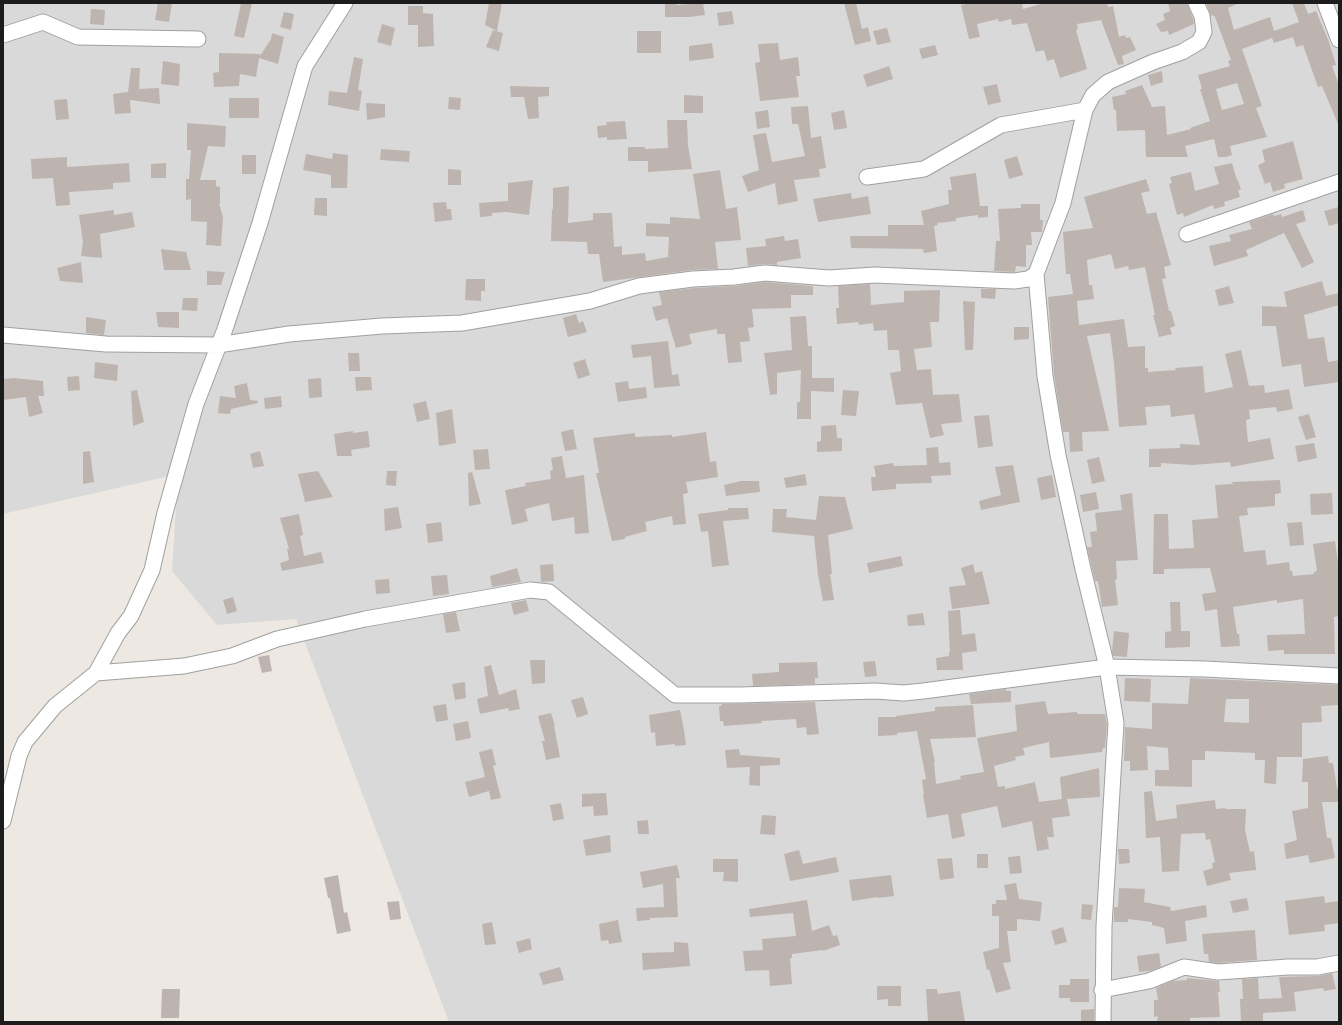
<!DOCTYPE html>
<style>
body{margin:0}
#map{position:relative;width:1342px;height:1025px;overflow:hidden;background:#ede9e2;font-family:Quicksand,sans-serif}
canvas{display:block}
.frame{position:absolute;inset:0;border:4px solid #1c1c1c;pointer-events:none}
</style>
<div id="map">
<canvas width="1342" height="1025"></canvas>
<div class="frame"></div>
</div>
<script>
const c = document.querySelector('canvas').getContext('2d');
c.lineJoin = 'round';
function fill(path, color) {
  c.fillStyle = color;
  c.fill(path, 'evenodd');
}
function toPath(rows) {
  const path = new Path2D();
  for (const r of rows) {
    path.moveTo(r[0], r[1]);
    for (let i = 2; i < r.length; i += 2) path.lineTo(r[i], r[i + 1]);
  }
  return path;
}
function strokePath(path, color, width, dash) {
  c.strokeStyle = color;
  c.lineWidth = width;
  c.lineCap = dash ? 'butt' : 'round';
  c.setLineDash(dash || []);
  c.stroke(path);
}
fill(toPath([
 [3,3,1339,3,1339,1022,449,1022,296,619,217,625,172,571,178,474,3,514]
]), '#dad9d9');
fill(toPath([
 [158,3,172,3,169,22,155,20],
 [241,3,252,3,244,38,234,36],
 [489,3,502,3,497,31,485,25],
 [665,3,677,3,677,5,703,3,705,15,689,17,665,17],
 [844,3,856,3,862,29,868,27,871,41,855,45],
 [970,3,1022,3,1023,9,1044,3,1107,3,1108,7,1113,6,1119,37,1125,35,1126,38,1130,37,1136,50,1122,56,1124,64,1118,65,1101,20,1077,24,1078,29,1076,30,1087,69,1060,78,1054,59,1047,61,1044,50,1036,52,1027,23,1012,25,1011,19,999,22,998,19,977,24,980,37,969,39,961,5],
 [1168,3,1187,3,1193,18,1194,24,1169,35,1168,31,1161,32,1156,24,1165,20,1163,14,1170,11],
 [1206,3,1239,3,1228,8,1234,30,1270,17,1274,31,1299,22,1292,3,1304,3,1308,14,1316,11,1329,42,1336,65,1332,66,1339,85,1339,126,1322,86,1318,87,1303,45,1296,47,1293,37,1274,43,1272,38,1242,49,1262,106,1256,108,1267,137,1230,146,1232,155,1226,157,1218,157,1214,139,1185,146,1188,157,1146,157,1145,130,1117,131,1116,110,1114,110,1112,97,1126,94,1125,91,1142,85,1152,107,1165,106,1167,135,1191,129,1190,128,1210,121,1200,89,1202,89,1198,75,1230,66,1228,61,1231,60,1215,17,1213,15,1211,16],
 [1237,83,1244,104,1222,110,1216,89],
 [408,6,423,6,423,13,433,14,434,46,418,47,418,25,408,25],
 [91,9,105,10,104,25,90,24],
 [732,11,734,24,719,26,717,13],
 [284,12,294,14,291,30,280,27],
 [382,24,395,28,391,46,377,42],
 [887,28,891,42,877,45,873,31],
 [493,30,503,33,499,51,486,47],
 [637,31,661,31,661,53,637,53],
 [272,33,284,37,278,64,259,58,256,77,240,74,239,86,214,87,213,73,219,72,219,53,260,54,260,56,271,39],
 [712,43,714,58,689,61,689,46],
 [778,43,780,60,798,57,800,76,796,76,799,97,760,101,755,63,760,62,758,44],
 [935,45,938,55,922,59,919,49],
 [354,57,363,59,358,90,362,91,359,111,328,105,329,91,347,93],
 [163,61,180,64,179,86,161,84],
 [889,66,893,79,867,87,863,75],
 [131,68,140,68,139,89,159,88,160,104,130,100,131,113,115,114,113,94,128,92],
 [1162,71,1163,82,1151,86,1148,75],
 [997,84,1001,102,988,105,983,87],
 [510,86,549,87,549,96,538,97,539,118,528,119,524,97,511,97],
 [684,95,703,96,703,113,684,113],
 [449,97,461,98,460,110,448,109],
 [229,98,259,98,259,118,229,118],
 [67,99,69,119,56,120,54,100],
 [366,103,385,104,385,117,367,120],
 [808,106,811,138,821,136,826,168,819,169,820,177,794,180,798,201,778,205,775,183,748,192,742,176,759,170,753,135,766,133,772,162,805,156,798,124,792,124,791,107],
 [768,110,770,127,757,129,755,112],
 [844,110,847,128,834,130,831,113],
 [667,120,687,120,688,145,692,169,648,172,648,161,628,161,628,147,645,147,645,149,668,148],
 [625,121,627,139,607,140,607,137,598,138,597,126,607,125,606,122],
 [187,123,226,126,225,147,208,146,200,180,216,180,216,186,220,187,220,204,219,204,223,217,221,246,206,245,207,222,191,221,191,199,186,200,186,179,189,179,191,150,187,150],
 [1293,141,1303,179,1284,184,1285,188,1273,192,1270,182,1265,184,1258,165,1265,162,1262,150],
 [381,149,410,151,409,162,380,160],
 [333,153,348,155,347,188,331,188,331,175,303,170,306,154,332,159],
 [242,155,256,155,256,174,242,174],
 [1017,156,1023,175,1009,179,1004,160],
 [67,157,67,167,129,163,130,182,113,183,113,189,69,192,70,205,56,206,53,178,32,179,31,159],
 [166,163,166,178,151,178,151,164],
 [1232,163,1237,180,1238,180,1241,190,1238,190,1240,197,1224,202,1225,206,1214,209,1213,205,1184,217,1183,213,1177,215,1169,184,1172,183,1170,177,1191,172,1195,191,1219,184,1214,167],
 [448,169,461,170,461,185,448,185],
 [720,170,726,209,737,207,741,240,715,242,718,269,692,270,603,282,599,254,588,254,587,242,551,241,552,209,553,210,553,188,569,186,568,223,593,220,593,213,612,213,614,247,622,246,622,255,645,253,646,261,668,257,669,237,646,236,646,223,670,224,670,217,700,219,693,174],
 [976,173,980,206,988,206,988,217,978,218,978,215,956,218,956,221,937,223,938,225,934,226,937,251,924,253,923,249,851,248,850,236,888,236,888,225,924,225,921,211,949,204,948,190,952,190,950,177],
 [1146,179,1150,191,1141,193,1147,214,1156,212,1171,265,1164,267,1166,278,1162,279,1169,311,1171,311,1175,326,1170,328,1172,334,1159,337,1153,315,1155,315,1145,267,1129,270,1128,266,1115,269,1111,254,1087,260,1089,285,1092,285,1094,299,1077,301,1079,325,1124,319,1128,347,1145,346,1145,368,1148,368,1148,372,1176,370,1175,368,1203,366,1205,393,1233,387,1225,354,1241,350,1249,386,1264,385,1265,393,1289,389,1293,409,1277,412,1276,407,1249,410,1250,419,1246,420,1248,442,1270,438,1274,459,1231,467,1230,462,1193,465,1161,463,1161,467,1149,467,1149,449,1180,448,1180,444,1200,445,1194,414,1171,417,1170,405,1145,407,1147,425,1119,427,1114,363,1110,333,1087,336,1109,431,1082,432,1083,451,1070,452,1069,432,1063,432,1054,375,1048,297,1073,294,1070,274,1066,274,1063,232,1093,228,1084,197],
 [533,180,529,215,506,212,492,213,492,216,480,217,479,203,508,201,508,183],
 [851,193,852,199,868,196,871,214,818,222,813,199],
 [315,198,327,198,327,216,314,215],
 [446,202,447,209,451,209,452,220,435,222,433,203],
 [1021,204,1040,204,1040,220,1043,220,1042,232,1031,232,1032,245,1026,245,1026,267,1016,266,1015,272,994,271,996,241,1000,241,998,209,1021,208],
 [1339,207,1339,223,1329,226,1324,211],
 [114,210,114,215,132,212,135,227,100,234,102,258,81,256,83,242,79,215],
 [1303,210,1306,221,1296,224,1314,262,1302,268,1284,233,1246,250,1248,256,1214,266,1209,246,1231,241,1229,235,1252,229,1249,222,1273,214,1274,216,1281,214,1282,217],
 [784,236,785,241,798,239,801,258,777,262,777,265,764,264,748,266,746,248,766,246,765,239],
 [161,249,186,252,191,270,164,270],
 [81,262,83,283,60,281,57,268],
 [207,271,225,272,221,285,207,285],
 [466,279,485,279,485,291,481,291,481,301,465,300],
 [1322,281,1326,296,1339,293,1339,305,1304,315,1308,339,1324,337,1328,362,1339,360,1339,382,1304,387,1301,364,1282,367,1276,326,1262,326,1262,306,1287,307,1284,292],
 [765,282,813,286,813,295,791,295,791,308,752,309,754,327,748,328,750,341,740,342,742,362,728,363,725,334,717,334,717,329,689,334,692,344,676,348,667,318,656,321,652,307,662,305,659,292,694,288,734,286],
 [870,284,871,305,904,302,904,291,940,290,939,322,930,322,932,347,914,349,917,370,931,369,933,395,959,394,962,422,941,424,944,435,930,438,922,403,896,405,890,373,901,371,899,350,888,350,887,330,874,331,873,323,859,325,858,322,837,324,836,308,839,308,838,286],
 [1229,286,1234,303,1219,306,1215,290],
 [981,289,996,289,995,299,981,298],
 [183,298,198,298,197,311,182,310],
 [963,301,975,302,973,350,965,350],
 [156,312,179,312,179,328,158,327],
 [576,314,579,323,583,321,587,332,568,337,563,318],
 [806,316,808,346,812,346,812,378,834,378,834,392,811,391,811,419,797,419,797,402,800,402,801,370,777,373,777,394,770,395,764,353,792,350,790,317],
 [86,317,106,320,104,335,86,333],
 [1014,327,1029,327,1029,339,1014,340],
 [668,341,672,375,678,374,680,386,654,388,651,356,633,358,631,345],
 [348,353,359,353,360,371,349,371],
 [585,359,590,375,578,379,573,363],
 [95,362,118,365,117,381,94,378],
 [79,376,80,390,68,391,67,377],
 [355,377,371,377,372,390,356,391],
 [14,378,43,381,44,396,38,396,43,413,29,417,26,397,3,400,3,379],
 [321,378,322,397,309,398,308,379],
 [628,381,629,389,646,387,647,398,618,402,615,383],
 [247,383,250,400,258,401,258,403,231,409,230,414,218,413,220,396,236,398,234,386],
 [137,390,144,422,133,426,131,391],
 [843,390,859,391,856,416,841,415],
 [281,396,282,407,265,409,264,398],
 [426,401,430,419,417,422,413,404],
 [452,409,456,443,439,446,436,413],
 [1309,414,1316,437,1306,440,1298,417],
 [989,415,993,446,978,448,974,416],
 [836,425,837,438,842,438,842,451,817,452,817,442,821,441,821,426],
 [573,429,577,449,565,451,561,432],
 [353,431,353,433,368,431,370,447,351,450,352,456,337,456,334,434],
 [706,432,710,462,716,461,718,477,686,482,688,493,683,494,686,524,673,525,672,516,645,522,647,531,625,537,625,539,612,541,596,473,599,473,593,438,635,433,635,437,672,435,672,437],
 [1314,443,1317,458,1298,462,1295,446],
 [938,447,939,463,950,462,951,475,931,476,932,483,896,484,896,489,872,491,871,477,876,477,874,466,893,463,894,466,927,465,926,448],
 [488,449,490,469,475,470,473,450],
 [90,451,94,482,83,484,83,452],
 [260,451,264,466,253,468,250,454],
 [562,456,566,478,584,475,589,533,575,534,574,517,552,521,549,503,525,509,528,521,512,525,505,490,526,486,525,483,551,479,550,471,553,470,551,458],
 [1099,457,1105,481,1092,484,1087,460],
 [1013,465,1020,502,981,510,979,501,1001,495,995,467],
 [318,471,333,497,305,502,298,474],
 [387,471,397,471,396,486,386,485],
 [472,472,481,504,469,506,468,473],
 [805,474,807,485,786,488,784,478],
 [1052,475,1056,497,1041,500,1037,478],
 [1280,480,1281,493,1275,494,1275,506,1247,508,1248,515,1239,516,1244,552,1265,550,1267,565,1289,562,1290,571,1292,571,1293,576,1314,574,1314,572,1317,571,1313,544,1335,541,1339,569,1339,616,1334,617,1335,654,1284,654,1284,650,1268,651,1267,635,1305,634,1303,599,1277,603,1277,600,1233,607,1237,634,1239,634,1240,646,1221,647,1217,609,1205,611,1202,594,1216,592,1210,568,1164,569,1164,574,1153,574,1154,514,1168,514,1169,549,1194,548,1192,520,1218,518,1215,485,1233,484,1232,482],
 [741,481,759,481,760,492,726,496,724,485],
 [1096,492,1099,509,1083,512,1080,495],
 [1132,493,1138,560,1116,561,1117,579,1115,580,1118,605,1102,607,1098,581,1095,581,1087,547,1092,547,1090,532,1097,531,1095,513,1122,510,1120,495],
 [1332,493,1333,514,1311,515,1310,494],
 [819,496,845,497,853,529,828,535,832,574,830,574,834,600,823,601,818,575,814,536,772,532,773,509,787,509,786,517,816,520],
 [398,507,402,528,385,531,384,509],
 [728,508,748,508,749,519,723,521,729,565,712,567,708,531,701,532,698,514,728,510],
 [299,514,303,535,300,536,304,556,321,552,324,563,282,571,280,563,289,560,287,549,289,549,280,518],
 [441,522,443,541,428,543,426,524],
 [1302,522,1304,545,1290,546,1287,523],
 [901,556,903,566,869,573,867,563],
 [553,564,554,581,541,582,540,565],
 [973,564,975,573,982,571,990,604,952,609,949,587,966,585,961,568],
 [517,568,521,582,492,587,490,576],
 [447,575,449,594,433,596,431,576],
 [389,579,390,593,376,594,375,580],
 [233,597,237,611,227,614,223,600],
 [526,600,529,611,514,615,511,603],
 [1170,602,1180,602,1181,631,1190,631,1190,647,1165,648,1165,632,1171,631],
 [960,610,962,635,975,633,977,651,962,653,963,670,937,670,936,658,949,656,949,652,950,652,948,611],
 [456,612,460,631,446,633,443,614],
 [923,613,925,625,908,626,907,615],
 [1114,631,1129,633,1127,657,1113,656,1112,651],
 [269,655,272,671,262,673,258,657],
 [530,660,545,660,545,683,532,684],
 [875,661,877,676,865,677,863,662],
 [817,662,818,678,815,678,815,684,753,686,752,674,779,672,779,663],
 [491,665,499,695,516,689,520,709,509,711,508,708,480,714,477,699,488,696,484,667],
 [1125,678,1151,679,1150,702,1124,701],
 [1190,678,1339,685,1339,705,1321,706,1322,722,1302,723,1302,757,1277,757,1276,784,1264,783,1265,760,1255,760,1255,753,1205,751,1205,760,1192,760,1192,787,1155,786,1155,770,1169,770,1168,748,1147,746,1148,770,1130,771,1130,761,1124,761,1125,727,1152,729,1152,703,1188,704],
 [1226,699,1249,699,1249,723,1224,722],
 [465,682,466,698,455,700,452,684],
 [1006,689,1006,691,1011,691,1011,702,971,704,969,694],
 [583,697,588,714,577,718,571,700],
 [1045,701,1048,714,1077,712,1077,714,1105,714,1107,725,1105,748,1103,748,1102,752,1050,758,1049,742,1023,748,1025,755,1015,757,1016,760,994,766,998,787,1005,786,1005,789,1035,782,1039,802,1062,799,1060,777,1099,768,1100,797,1067,799,1070,816,1052,818,1054,837,1047,837,1049,849,1037,851,1032,821,1002,828,997,806,961,814,965,836,952,839,948,814,927,818,923,795,924,795,922,780,926,779,917,731,897,733,897,735,878,736,878,717,896,717,896,716,935,711,935,707,973,705,976,737,930,739,935,762,934,762,936,784,961,779,960,776,984,772,977,738,1017,731,1015,705],
 [815,702,819,734,807,735,806,727,797,728,796,719,761,721,762,723,724,726,723,721,720,721,719,706,722,705,722,704],
 [446,704,448,720,436,722,433,706],
 [680,710,684,730,686,745,675,746,675,744,656,746,655,732,651,733,649,715],
 [551,713,555,726,554,726,560,757,546,760,542,741,545,741,538,716],
 [468,721,471,738,456,741,453,724],
 [492,749,496,765,493,766,501,798,491,800,489,791,469,797,465,782,485,777,479,752],
 [739,749,740,755,780,758,780,765,760,766,760,786,749,785,750,767,727,768,725,750],
 [1328,756,1329,763,1333,763,1337,788,1339,788,1339,802,1322,802,1327,838,1331,838,1335,858,1310,863,1308,855,1286,859,1284,844,1297,840,1292,811,1308,808,1308,782,1302,782,1303,759],
 [1152,791,1156,821,1177,818,1176,805,1215,800,1216,809,1225,808,1225,809,1246,809,1245,830,1250,852,1254,851,1256,870,1229,873,1231,880,1207,886,1203,871,1213,868,1212,863,1215,862,1210,839,1206,840,1205,833,1181,834,1179,871,1162,872,1160,837,1146,838,1144,792],
 [606,793,608,815,594,816,593,806,582,807,582,794],
 [561,803,564,819,553,821,550,805],
 [762,815,776,816,775,835,760,834],
 [648,820,649,834,638,834,637,821],
 [610,835,611,852,586,856,583,840],
 [1118,849,1129,849,1130,863,1119,864],
 [799,850,803,864,836,857,839,872,790,881,784,854],
 [977,854,988,854,988,868,977,868],
 [1020,856,1022,873,1010,874,1008,857],
 [952,858,954,878,940,880,937,859],
 [713,859,738,859,738,882,723,881,724,872,713,872],
 [677,865,680,878,676,878,678,917,650,918,650,920,637,921,636,908,664,907,663,884,643,888,640,872],
 [338,875,344,913,347,912,351,931,337,934,330,898,328,898,324,878],
 [891,875,894,896,878,898,878,897,852,901,849,880],
 [1016,883,1019,899,1042,902,1040,921,1017,919,1017,931,1007,931,1011,962,1003,963,1011,989,996,993,989,969,987,970,983,952,999,948,999,916,992,916,992,904,996,904,996,900,1007,900,1004,885],
 [1119,888,1145,889,1144,902,1170,907,1171,911,1206,905,1207,917,1185,921,1187,941,1166,944,1164,928,1152,925,1152,922,1128,919,1128,922,1114,922,1114,907,1118,907],
 [1324,896,1325,903,1339,901,1339,923,1324,925,1325,931,1289,935,1285,901],
 [1247,898,1249,910,1233,913,1230,901],
 [807,900,812,931,829,925,833,936,837,935,840,945,823,951,823,950,792,954,792,958,790,958,792,984,770,986,769,970,745,971,743,951,763,950,762,939,796,936,793,913,750,917,749,909],
 [399,901,401,919,390,920,387,902],
 [1082,904,1093,905,1091,920,1081,919],
 [618,920,622,942,609,944,608,940,601,941,599,924],
 [492,922,496,944,485,945,482,924],
 [1063,927,1067,942,1055,945,1051,931],
 [1255,930,1257,960,1218,963,1209,962,1208,954,1204,954,1202,934],
 [530,938,532,949,519,953,516,942],
 [674,942,688,943,690,966,643,970,642,953,674,952],
 [1159,953,1161,967,1150,971,1139,972,1137,956],
 [560,967,564,980,543,985,539,973],
 [1332,973,1336,989,1324,991,1323,988,1294,992,1296,1011,1263,1013,1263,1022,1241,1022,1240,999,1243,999,1242,979,1258,978,1259,999,1282,998,1279,977,1317,976],
 [1187,978,1219,981,1220,992,1218,992,1220,1017,1190,1018,1190,1022,1157,1022,1158,1016,1154,1017,1154,1000,1158,1000,1156,988,1172,981,1187,980],
 [1070,979,1089,979,1089,1002,1070,1002,1070,998,1059,998,1059,985,1070,985],
 [877,986,901,986,901,1006,888,1006,888,999,877,1000],
 [162,989,180,989,179,1018,161,1018],
 [926,989,937,989,938,994,960,991,965,1022,928,1022],
 [1094,1009,1094,1022,1081,1022,1081,1010]
]), '#bdb4af');
const street = toPath([
 [1325,3,1339,40],
 [3,35,43,22,78,37,198,39],
 [867,177,924,169,1001,125,1085,110],
 [1187,234,1339,182],
 [1036,274,1045,376,1058,455,1083,569,1107,667,1116,723,1104,926,1103,1022],
 [3,335,106,344,218,345,289,334,382,326,462,323,590,301,639,286,693,279,734,277,765,273,829,278,875,275,1014,281,1028,279,1036,274,1063,203,1085,110,1093,95,1108,82,1153,62,1182,52,1199,42,1204,32,1202,16,1196,3],
 [96,673,184,666,232,656,277,639,365,619,530,590,549,592,675,695,740,695,875,691,904,693,923,691,1107,667,1205,669,1339,676],
 [3,821,19,756,25,742,55,706,96,673,118,633,131,616,152,570,165,513,196,404,225,329,260,223,305,66,345,3],
 [1102,990,1149,981,1184,967,1218,972,1288,967,1317,967,1339,963]
]);
strokePath(street, '#a0a0a0', 17);
strokePath(street, '#fff', 15);
</script>
